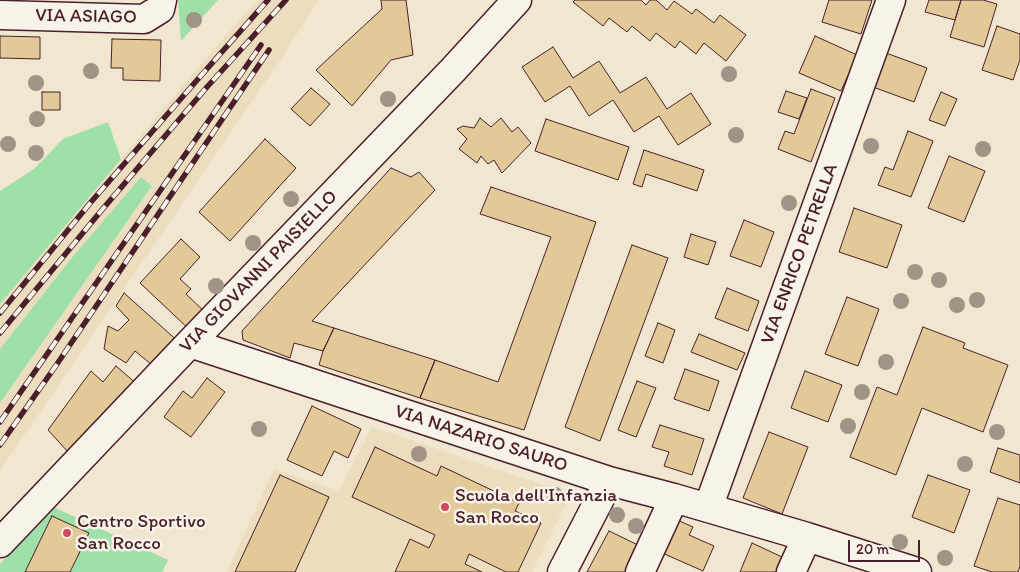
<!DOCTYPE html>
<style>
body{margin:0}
#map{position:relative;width:1020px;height:572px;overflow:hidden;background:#f1e6d0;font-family:Itim,sans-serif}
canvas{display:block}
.scale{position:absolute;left:848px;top:540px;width:72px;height:22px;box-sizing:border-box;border:2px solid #4a1f2b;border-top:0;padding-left:6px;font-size:15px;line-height:18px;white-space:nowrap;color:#4a1f2b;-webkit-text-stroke:4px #f7f3e8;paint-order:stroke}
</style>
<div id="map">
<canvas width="1020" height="572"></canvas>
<div class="scale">20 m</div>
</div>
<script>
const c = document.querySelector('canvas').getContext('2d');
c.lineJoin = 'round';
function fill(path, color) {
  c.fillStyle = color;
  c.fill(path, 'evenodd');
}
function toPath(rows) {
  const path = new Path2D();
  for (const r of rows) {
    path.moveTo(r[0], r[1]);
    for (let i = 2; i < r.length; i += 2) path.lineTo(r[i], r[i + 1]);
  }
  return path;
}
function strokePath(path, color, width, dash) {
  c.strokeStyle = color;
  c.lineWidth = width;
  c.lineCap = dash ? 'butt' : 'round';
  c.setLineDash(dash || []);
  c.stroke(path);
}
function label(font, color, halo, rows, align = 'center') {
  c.font = font + ' Itim,sans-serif';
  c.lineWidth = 5;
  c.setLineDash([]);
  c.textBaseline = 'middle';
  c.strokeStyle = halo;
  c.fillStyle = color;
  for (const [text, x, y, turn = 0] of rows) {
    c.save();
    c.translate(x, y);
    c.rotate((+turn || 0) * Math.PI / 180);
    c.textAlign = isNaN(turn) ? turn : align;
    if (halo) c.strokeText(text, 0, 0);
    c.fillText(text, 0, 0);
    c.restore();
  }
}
fill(toPath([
 [257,0,319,0,281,59,0,471,0,403,152,186,141,178,70,260,0,349,0,304,195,71],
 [372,427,571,494,532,572,227,572,274,469,339,491]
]), '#ecddbf');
fill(toPath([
 [178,0,218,0,181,41],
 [108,122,121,159,0,304,0,191,34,169,63,139],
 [141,177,152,186,0,403,0,349,70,260],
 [49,505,168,560,162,572,0,572,0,564]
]), '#9fe0a9');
const building = toPath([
 [381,0,406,0,413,55,391,60,352,106,316,70,382,9,381,0],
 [575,0,641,0,646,5,650,0,656,0,667,10,674,1,692,14,696,9,714,23,720,15,746,35,726,61,704,43,696,54,680,41,675,48,656,33,650,41,632,26,627,32,609,18,603,26,573,2,575,0],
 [829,0,872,0,861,34,822,22,829,0],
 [929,0,961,0,955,20,925,12,929,0],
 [961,0,983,0,997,4,984,47,950,37,961,0],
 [997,26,1020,34,1020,60,1013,80,982,70,997,26],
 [0,36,40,37,40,59,0,58,0,36],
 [815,36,857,55,841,91,799,73,815,36],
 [112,39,161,40,160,81,123,80,123,68,111,68,112,39],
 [553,47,573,78,599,61,620,93,646,77,667,109,691,93,711,124,678,145,659,116,634,132,613,100,589,116,570,86,545,102,522,67,553,47],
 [886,53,927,68,914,102,873,87,886,53],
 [311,88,330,104,310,126,291,109,311,88],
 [811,89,835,98,811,162,778,149,785,131,794,134,811,89],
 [786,91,807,98,799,119,778,112,786,91],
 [42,92,60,92,60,110,42,110,42,92],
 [941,92,957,99,945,126,929,120,941,92],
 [480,118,491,127,501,118,512,132,518,127,531,143,502,173,494,160,488,164,481,156,477,163,459,149,467,139,457,129,463,126,474,128,480,118],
 [546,119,629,147,618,180,535,151,546,119],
 [908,131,933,141,911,197,878,185,885,167,893,170,908,131],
 [265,139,296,168,230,241,199,212,265,139],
 [644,150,704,170,697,191,646,174,642,187,633,184,644,150],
 [949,156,985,171,964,222,928,208,949,156],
 [391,168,411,177,419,172,435,190,312,321,334,328,323,351,294,343,290,358,243,340,242,331,391,168],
 [491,187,596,222,524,430,420,398,435,360,498,382,551,237,480,214,491,187],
 [854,208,902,225,887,268,839,252,854,208],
 [744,220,774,232,761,267,730,256,744,220],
 [691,234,716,242,708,265,684,257,691,234],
 [181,239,200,257,180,279,191,289,186,294,207,314,191,331,140,283,181,239],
 [632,245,668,258,600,441,565,427,632,245],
 [727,288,759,301,748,331,715,318,727,288],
 [124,293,181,344,157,369,135,351,126,363,104,349,108,326,118,331,129,320,116,306,124,293],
 [847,297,879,309,858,366,825,354,847,297],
 [658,323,675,330,663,363,645,356,658,323],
 [923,327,965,343,963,348,1008,365,983,432,922,408,896,475,850,457,877,387,897,395,923,327],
 [334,328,435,360,420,398,319,365,323,351,334,328],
 [699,334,745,353,737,370,691,352,699,334],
 [116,366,138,385,68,452,48,430,91,371,103,382,116,366],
 [685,369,719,381,709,411,674,399,685,369],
 [805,371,842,385,828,422,791,408,805,371],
 [207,378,225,392,191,437,164,417,183,391,192,398,207,378],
 [637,381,656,388,636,437,618,430,637,381],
 [312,406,361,429,348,458,334,451,322,476,287,460,312,406],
 [660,425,704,439,692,475,664,466,669,452,652,447,660,425],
 [769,432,808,447,782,514,743,498,769,432],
 [375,447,437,476,441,466,519,503,515,511,541,523,518,572,506,572,469,554,465,564,482,572,395,572,410,539,429,548,435,535,352,497,375,447],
 [998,448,1020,455,1020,483,990,472,998,448],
 [280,475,329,497,295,572,235,572,280,475],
 [928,475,970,490,954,533,912,517,928,475],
 [998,498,1020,505,1020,566,1018,572,992,572,974,566,998,498],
 [52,516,89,533,70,572,25,572,52,516],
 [675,519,693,527,689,535,714,546,703,571,660,552,675,519],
 [609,531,638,545,626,572,587,572,609,531],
 [752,543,782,557,776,572,740,572,752,543]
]);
fill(building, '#e2c998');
strokePath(building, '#4a1f2b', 1);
const minor = toPath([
 [0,15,144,19,160,9,162,0],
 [190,343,609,481,674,498,807,537,917,572],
 [708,508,891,0],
 [0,543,190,343,453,70,517,0],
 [562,572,609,481],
 [640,572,674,498],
 [791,572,807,537]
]);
strokePath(minor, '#4a1f2b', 31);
strokePath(minor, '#f7f3e8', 28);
const rail = toPath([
 [0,313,91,202,198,79,268,0],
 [0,333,101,211,207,87,286,0],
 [0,422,261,45],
 [0,445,55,367,269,50]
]);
strokePath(rail, '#4a1f2b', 5.5);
strokePath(rail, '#f7f3e8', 4, [11]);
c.fillStyle = '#a19386';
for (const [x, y] of [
 [194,20],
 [91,71],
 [729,74],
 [36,83],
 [388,99],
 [37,119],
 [736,135],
 [8,144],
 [871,146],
 [983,149],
 [36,153],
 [291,199],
 [789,203],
 [253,243],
 [915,272],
 [939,280],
 [216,286],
 [977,300],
 [901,301],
 [957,305],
 [886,362],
 [862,392],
 [848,426],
 [259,429],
 [997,432],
 [419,454],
 [965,464],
 [555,495],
 [617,515],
 [636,526],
 [900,542],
 [945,558]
]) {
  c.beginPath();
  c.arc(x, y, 8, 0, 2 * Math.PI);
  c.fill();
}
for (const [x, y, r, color] of [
 [445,507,5,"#d1495b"],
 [67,533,5,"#d1495b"]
]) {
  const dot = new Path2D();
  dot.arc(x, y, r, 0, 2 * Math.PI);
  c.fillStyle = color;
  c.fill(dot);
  strokePath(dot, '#f7f3e8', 2);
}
label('19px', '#4a1f2b', '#f7f3e8', [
 ["VIA ASIAGO",86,17,1],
 ["VIA ENRICO PETRELLA",800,254,-70],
 ["VIA GIOVANNI PAISIELLO",259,272,-46],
 ["VIA NAZARIO SAURO",481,439,18]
]);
label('19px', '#4a1f2b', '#f7f3e8', [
 ["Scuola dell'Infanzia",455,496],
 ["San Rocco",455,518],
 ["Centro Sportivo",77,522],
 ["San Rocco",77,544]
], 'left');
</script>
